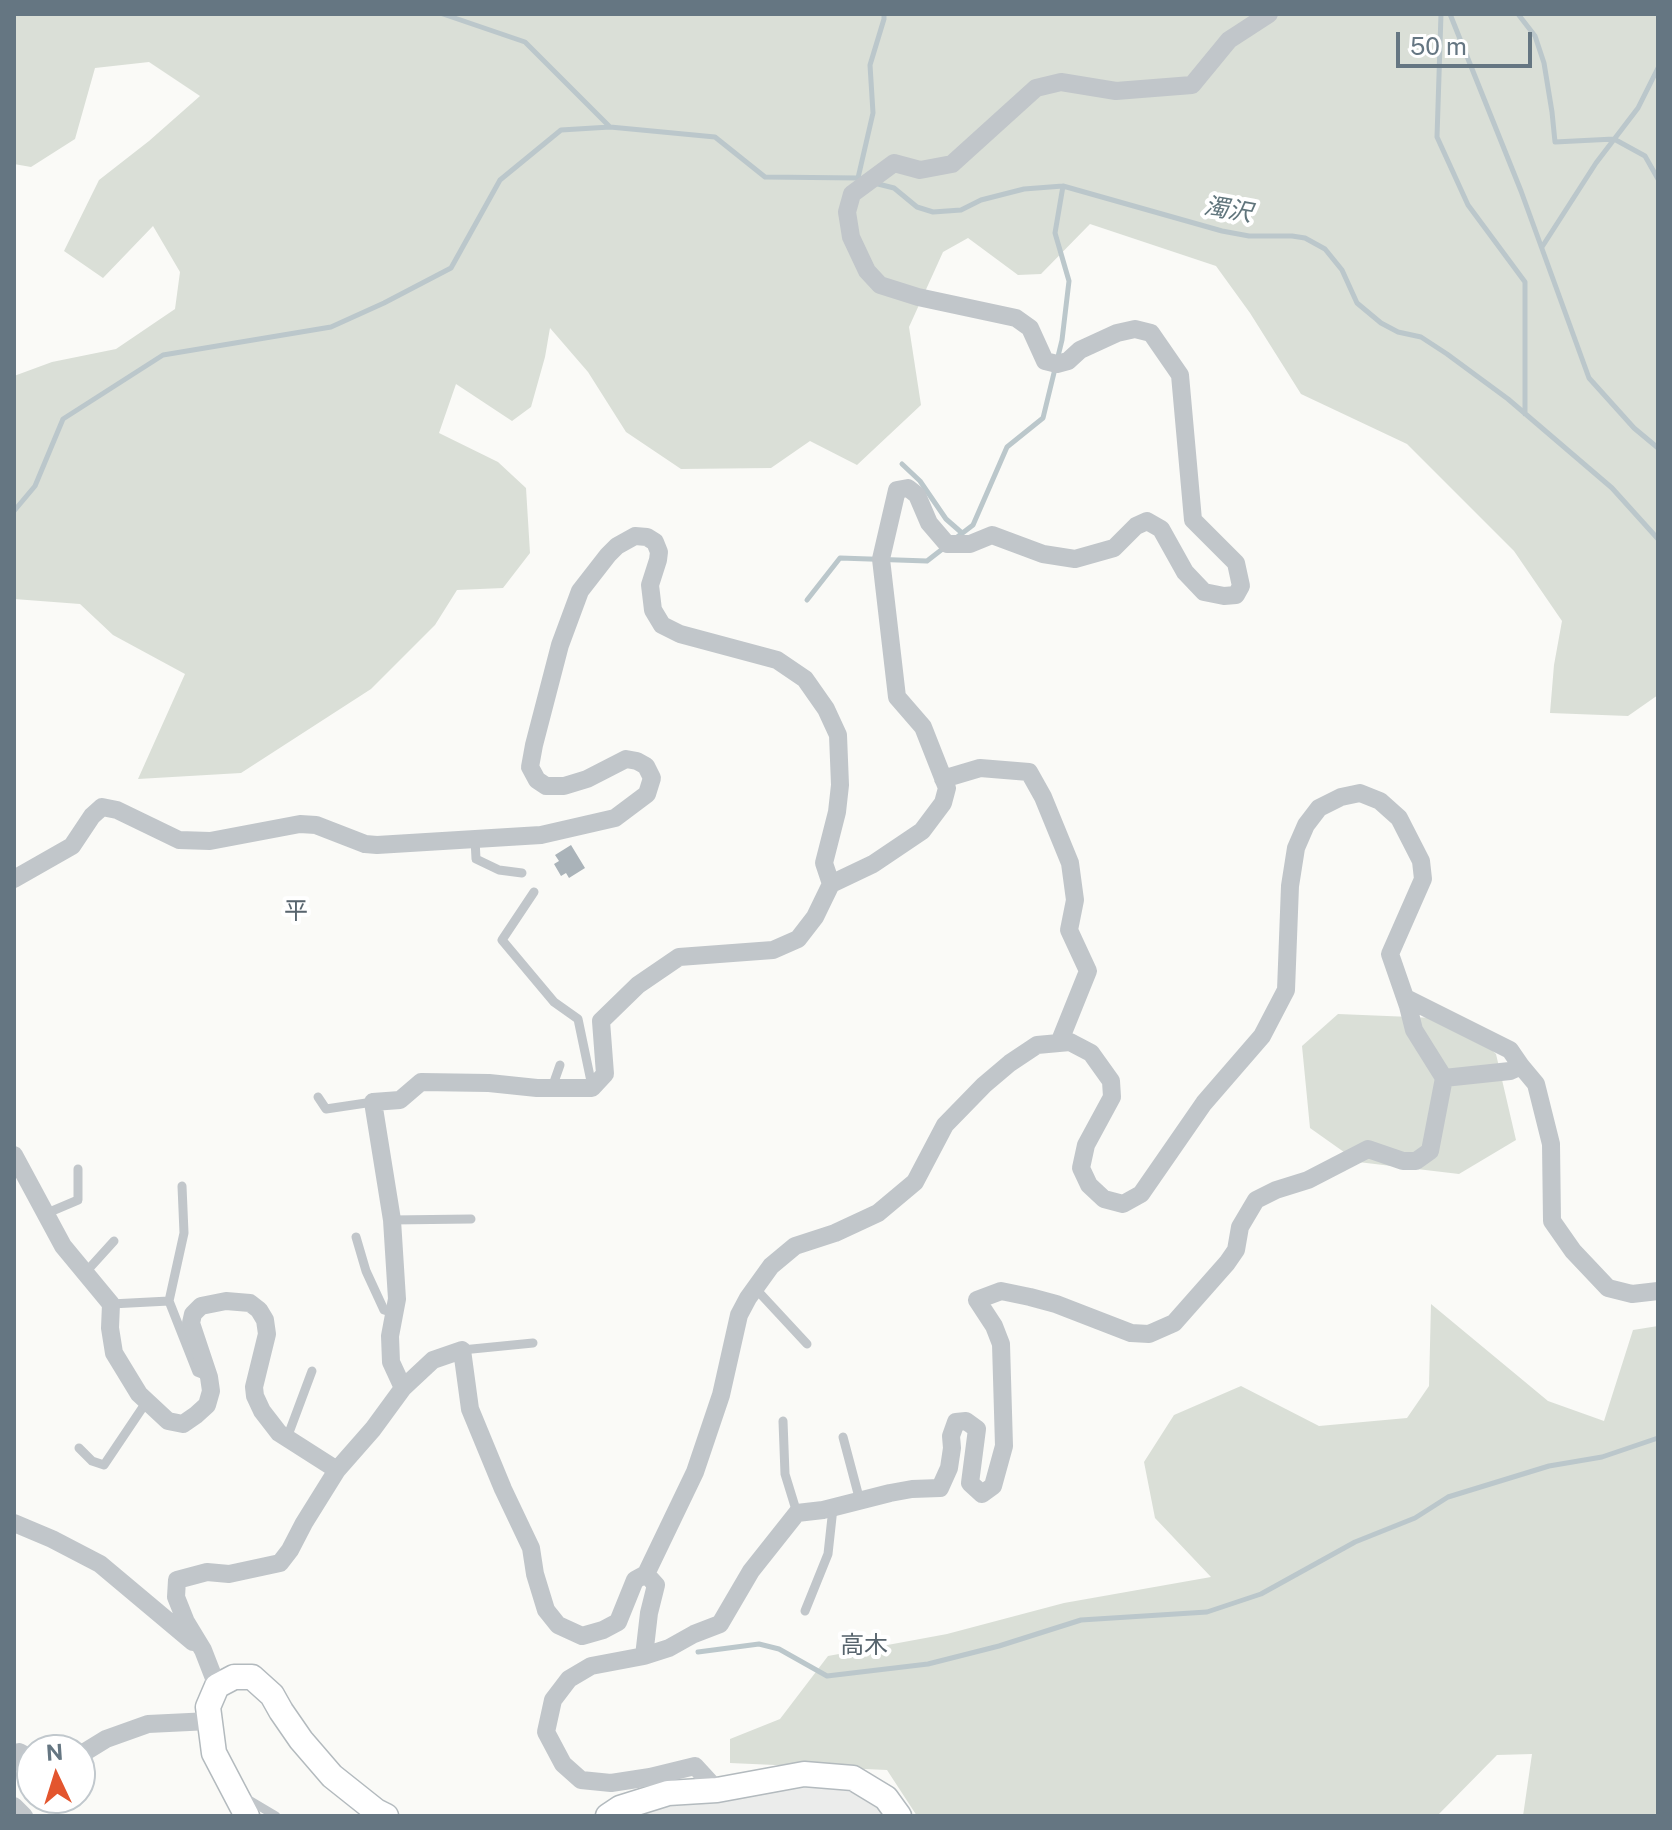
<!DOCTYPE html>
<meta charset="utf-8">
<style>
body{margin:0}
#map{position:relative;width:1672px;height:1830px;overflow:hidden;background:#fafaf7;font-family:"Public Sans",sans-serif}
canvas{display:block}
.frame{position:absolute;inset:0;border:16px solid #657682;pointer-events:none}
.north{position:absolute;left:16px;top:1734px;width:80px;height:80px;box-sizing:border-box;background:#fff;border:2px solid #c1c8cd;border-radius:50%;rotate:356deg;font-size:22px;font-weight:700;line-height:32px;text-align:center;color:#657682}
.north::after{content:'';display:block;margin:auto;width:28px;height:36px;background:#e3552e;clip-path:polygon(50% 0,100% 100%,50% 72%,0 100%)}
.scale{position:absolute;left:1396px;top:32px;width:136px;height:36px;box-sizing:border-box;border:4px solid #657682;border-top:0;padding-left:10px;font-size:24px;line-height:28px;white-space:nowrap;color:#657682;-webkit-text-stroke:6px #fff;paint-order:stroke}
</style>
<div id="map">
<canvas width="1672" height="1830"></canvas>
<div class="frame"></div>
<div class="north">N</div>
<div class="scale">50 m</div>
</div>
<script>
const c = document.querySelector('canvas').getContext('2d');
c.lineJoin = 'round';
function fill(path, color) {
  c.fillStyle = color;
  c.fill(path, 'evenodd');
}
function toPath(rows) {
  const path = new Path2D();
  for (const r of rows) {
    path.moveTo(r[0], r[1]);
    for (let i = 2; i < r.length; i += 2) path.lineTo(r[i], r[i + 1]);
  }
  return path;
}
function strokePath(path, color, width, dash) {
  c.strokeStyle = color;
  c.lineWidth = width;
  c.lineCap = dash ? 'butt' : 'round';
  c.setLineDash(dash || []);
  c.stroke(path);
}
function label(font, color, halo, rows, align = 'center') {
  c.font = font + ' "Public Sans","Noto Sans JP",sans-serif';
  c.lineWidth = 8;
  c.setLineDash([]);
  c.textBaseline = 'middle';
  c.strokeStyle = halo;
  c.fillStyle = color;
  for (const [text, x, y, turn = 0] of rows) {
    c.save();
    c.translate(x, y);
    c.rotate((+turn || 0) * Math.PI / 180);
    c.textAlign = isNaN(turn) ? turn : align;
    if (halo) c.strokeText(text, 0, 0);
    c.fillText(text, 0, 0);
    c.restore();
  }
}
fill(toPath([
 [815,1780,850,1787,880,1810,884,1816,631,1816,658,1803]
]), '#ebeceb');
fill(toPath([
 [14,14,1658,14,1658,695,1628,716,1550,713,1554,665,1562,621,1514,551,1407,444,1301,394,1250,313,1216,266,1090,224,1041,274,1018,275,968,238,943,252,909,327,921,405,857,465,810,441,771,468,681,469,626,432,588,372,550,328,545,357,531,407,512,421,456,384,439,433,498,462,526,488,530,553,503,588,457,590,435,625,371,689,241,773,138,779,185,674,113,635,80,604,14,599,14,376,52,362,116,349,175,309,180,272,153,226,103,278,64,251,99,180,149,141,200,96,149,62,95,68,75,139,31,167,14,164],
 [1338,1014,1460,1019,1496,1054,1516,1140,1459,1174,1358,1162,1310,1128,1302,1046],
 [1431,1304,1548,1401,1604,1421,1633,1330,1658,1326,1658,1816,1523,1816,1532,1754,1497,1755,1437,1816,917,1816,887,1770,730,1763,730,1739,780,1719,828,1656,947,1634,1064,1603,1211,1577,1155,1518,1144,1462,1174,1415,1241,1386,1319,1426,1407,1418,1429,1386]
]), '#dadfd7');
strokePath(toPath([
 [443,14,525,42,610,127,715,137,765,177,858,178],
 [1441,14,1437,137,1468,205,1525,282,1525,414],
 [1450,14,1521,191,1589,378,1634,428,1658,448],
 [1518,14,1535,36,1544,63,1552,112,1555,142,1614,139,1645,156,1658,179],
 [864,180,858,178,873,113,870,65,884,19,884,14],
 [874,183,894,188,917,207,933,212,961,210,981,200,1024,189,1063,186,1222,231,1249,236,1292,236,1305,238,1325,249,1342,270,1357,303,1381,323,1398,332,1421,337,1447,354,1508,399,1612,488,1658,539],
 [1542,247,1596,163,1638,108,1658,68],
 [902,464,920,481,946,519,962,533],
 [14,511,35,486,63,419,163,355,331,327,384,303,451,268,500,180,561,130,610,127],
 [956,538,973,525,1007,447,1043,418,1062,340,1069,281,1055,233,1063,186],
 [807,600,840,558,927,561,945,547],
 [698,1652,759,1644,779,1649,827,1676,928,1664,999,1646,1081,1620,1207,1612,1261,1594,1355,1542,1415,1518,1448,1497,1549,1466,1602,1457,1658,1438]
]), '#bbc7cb', 5);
fill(toPath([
 [571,845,585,868,569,878,566,873,561,876,554,864,559,861,555,855]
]), '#aab3b9');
const secondary = toPath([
 [247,1816,214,1753,208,1707,217,1686,234,1677,252,1677,272,1695,281,1711,301,1740,332,1776,376,1811,386,1816],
 [608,1816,620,1808,668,1793,717,1790,804,1774,853,1778,886,1798,899,1816]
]);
strokePath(secondary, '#b3babe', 27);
strokePath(toPath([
 [475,839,476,859,499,870,522,873],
 [534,892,502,940,554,1002,578,1019,592,1086],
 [548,1085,554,1082,560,1065],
 [318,1097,326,1109,373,1102],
 [45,1214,78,1200,78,1169],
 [392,1220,471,1219],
 [356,1237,366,1271,384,1310,394,1313],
 [85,1273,114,1241],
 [755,1288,807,1344],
 [169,1301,184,1233,182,1186],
 [111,1304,169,1301,197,1372,207,1376],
 [462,1350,533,1343],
 [783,1421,785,1474,797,1513],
 [843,1437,860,1501],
 [287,1438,312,1371],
 [79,1448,92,1461,104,1465,147,1401],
 [805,1611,828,1554,833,1508],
 [244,1797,276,1816]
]), '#c1c6ca', 9);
strokePath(toPath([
 [943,779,980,768,1029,772,1043,797,1070,863,1075,900,1069,930,1088,971,1059,1043],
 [14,879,72,846,92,816,102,807,117,810,179,840,210,841,300,824,316,825,365,844,377,845,541,835,615,818,647,794,652,778,646,766,637,761,626,759,587,779,564,786,546,786,537,780,530,767,534,745,560,645,580,591,608,555,617,546,635,536,647,537,655,542,659,552,658,560,650,585,653,610,662,625,680,634,777,660,805,679,826,709,838,735,840,785,837,812,824,863,831,884],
 [1406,998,1510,1050,1521,1066],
 [1444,1078,1510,1071,1521,1066,1536,1084,1551,1144,1552,1221,1573,1251,1608,1288,1632,1294,1658,1291],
 [14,1155,63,1246,111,1304,110,1328,114,1353,139,1394,168,1421,183,1424,196,1415,207,1405,211,1391,209,1377,191,1323,193,1314,201,1306,226,1301,250,1303,259,1310,265,1320,267,1334,254,1387,255,1396,262,1411,279,1433,337,1470],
 [403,1388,391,1362,390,1336,397,1299,392,1220,373,1102,400,1100,421,1082,489,1083,537,1088,592,1088,605,1074,601,1021,638,985,679,957,773,950,798,939,815,917,831,884,873,864,922,831,943,803,947,788,923,727,897,697,881,559,897,490,908,488,917,495,929,523,947,544,970,544,992,535,1043,554,1075,559,1114,548,1136,526,1147,521,1161,529,1185,572,1204,592,1224,596,1236,595,1241,586,1236,563,1193,520,1180,375,1151,333,1135,329,1117,333,1080,350,1068,361,1057,364,1045,361,1030,328,1016,318,918,297,880,285,867,271,851,237,847,212,852,194,894,163,920,170,952,164,1036,88,1061,82,1116,91,1192,85,1229,40,1269,14],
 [14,1523,52,1539,100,1564,193,1642],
 [646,1574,656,1585,649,1613,644,1656,591,1666,569,1679,553,1700,546,1732,563,1764,581,1780,611,1783,650,1777,695,1766,717,1790],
 [217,1686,203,1650,186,1622,176,1597,177,1580,207,1572,229,1574,280,1563,290,1550,304,1523,337,1470,373,1429,403,1388,433,1360,462,1350,470,1409,503,1489,531,1548,535,1574,546,1610,558,1625,582,1636,603,1630,618,1622,635,1580,646,1574,695,1472,721,1395,739,1315,748,1298,771,1266,795,1246,835,1233,878,1213,915,1182,945,1125,984,1085,1010,1063,1037,1045,1070,1042,1091,1053,1111,1081,1112,1097,1086,1145,1081,1168,1089,1185,1104,1199,1123,1204,1141,1194,1204,1103,1262,1036,1286,990,1290,886,1296,848,1306,825,1319,808,1341,797,1360,793,1380,801,1399,818,1421,861,1423,879,1390,954,1408,1006,1414,1030,1444,1078,1430,1151,1416,1161,1403,1161,1368,1149,1308,1180,1276,1190,1256,1200,1240,1227,1236,1250,1227,1263,1174,1323,1149,1334,1131,1333,1056,1304,1030,1297,1001,1291,977,1300,994,1326,1001,1344,1004,1446,993,1486,982,1494,970,1483,977,1429,966,1421,956,1422,951,1436,952,1448,949,1468,940,1488,912,1489,890,1493,823,1510,797,1513,751,1571,720,1624,694,1634,669,1648,644,1656],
 [80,1755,106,1739,148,1724,210,1721],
 [14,1762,19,1752,32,1759],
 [14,1806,24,1816]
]), '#c1c6ca', 18);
strokePath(secondary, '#fff', 24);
label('italic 24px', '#60757c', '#fff', [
 ["濁沢",1228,210,10]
]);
label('24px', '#57646d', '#fff', [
 ["平",296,912],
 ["高木",864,1646]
]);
</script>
